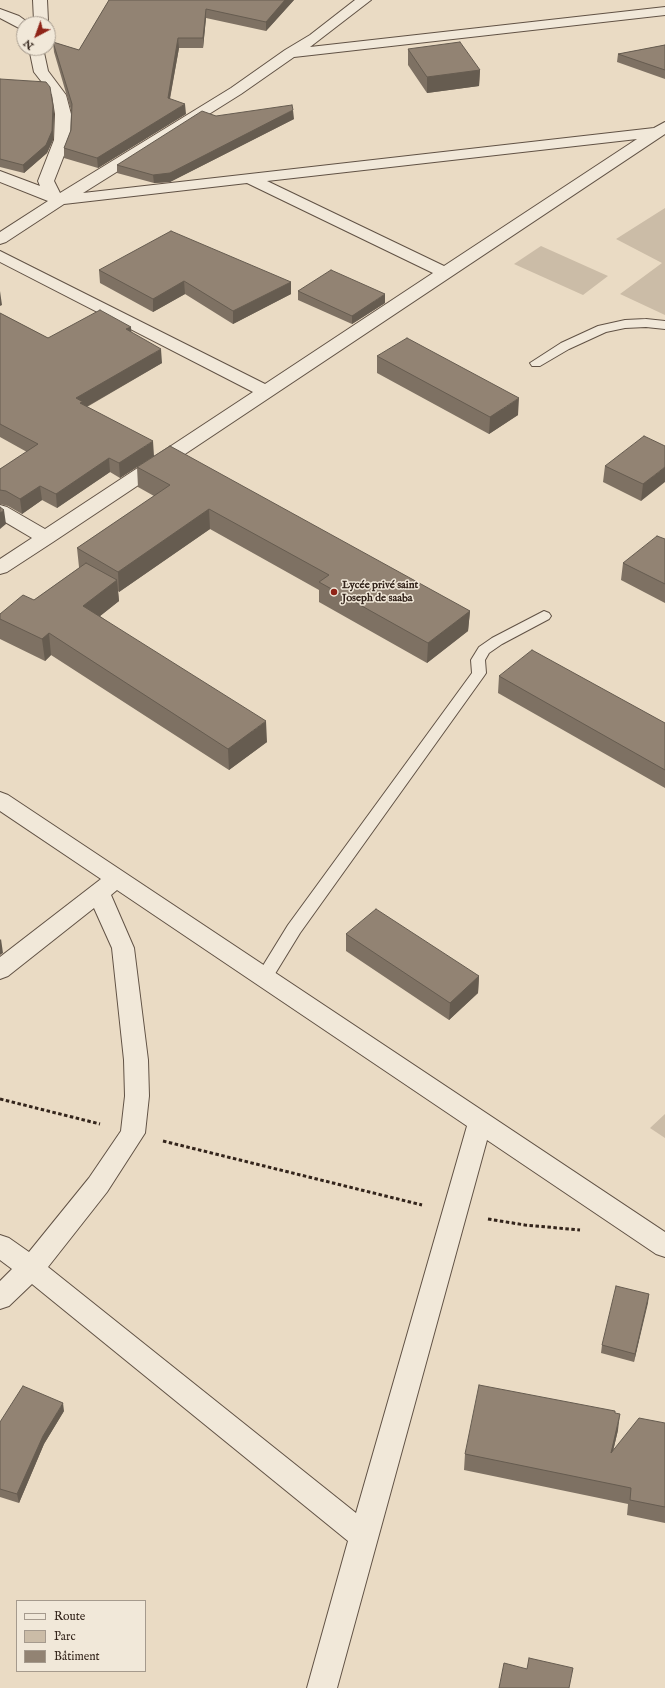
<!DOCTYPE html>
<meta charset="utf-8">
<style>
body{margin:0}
#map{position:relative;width:665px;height:1688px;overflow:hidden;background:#eadbc4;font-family:"IM FELL English",serif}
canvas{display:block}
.legend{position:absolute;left:16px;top:1600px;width:130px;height:72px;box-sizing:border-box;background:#f1e8d9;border:1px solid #a59a8d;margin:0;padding:5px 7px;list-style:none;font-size:12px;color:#33241b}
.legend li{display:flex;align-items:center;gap:8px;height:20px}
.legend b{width:20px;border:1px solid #a59a8d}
.north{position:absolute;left:16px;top:16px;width:40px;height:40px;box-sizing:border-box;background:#f1e8d9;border:1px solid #a59a8d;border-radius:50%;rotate:221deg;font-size:11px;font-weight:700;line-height:16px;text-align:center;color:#33241b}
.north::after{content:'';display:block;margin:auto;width:14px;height:18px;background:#8f2418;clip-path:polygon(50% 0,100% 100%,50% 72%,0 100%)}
</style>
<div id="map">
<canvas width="665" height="1688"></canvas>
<ul class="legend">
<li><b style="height:5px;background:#f1e8d9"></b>Route</li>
<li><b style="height:11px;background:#cbbca7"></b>Parc</li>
<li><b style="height:11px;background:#928373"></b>Bâtiment</li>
</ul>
<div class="north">N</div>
</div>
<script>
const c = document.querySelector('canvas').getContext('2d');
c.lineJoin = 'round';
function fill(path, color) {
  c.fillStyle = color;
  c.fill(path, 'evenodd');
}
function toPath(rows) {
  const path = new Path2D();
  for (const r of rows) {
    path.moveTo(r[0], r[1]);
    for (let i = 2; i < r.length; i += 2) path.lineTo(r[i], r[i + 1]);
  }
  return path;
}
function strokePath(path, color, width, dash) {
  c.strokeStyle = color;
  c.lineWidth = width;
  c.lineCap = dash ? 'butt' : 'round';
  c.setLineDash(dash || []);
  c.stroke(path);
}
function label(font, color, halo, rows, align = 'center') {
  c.font = font + ' "IM FELL English",serif';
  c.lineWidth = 3;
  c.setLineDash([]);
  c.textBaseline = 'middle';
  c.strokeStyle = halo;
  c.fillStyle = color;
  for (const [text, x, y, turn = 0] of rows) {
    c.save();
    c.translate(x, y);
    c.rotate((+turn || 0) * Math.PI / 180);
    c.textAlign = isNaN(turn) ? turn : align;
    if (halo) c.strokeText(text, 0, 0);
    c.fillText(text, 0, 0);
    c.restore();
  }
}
fill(toPath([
 [665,208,665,315,620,294,662,263,616,239],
 [541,246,608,276,583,295,514,264],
 [665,1114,665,1138,650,1128]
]), '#cbbca7');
const lane = toPath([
 [646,319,665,321,665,329,646,327,625,328,606,332,569,349,540,366,532,366,530,363,561,343,598,326,625,320,646,319],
 [544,611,549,613,551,616,549,619,502,644,489,653,485,660,486,673,484,676,300,933,270,982,264,983,258,982,256,977,288,925,472,673,471,660,479,647,492,638,544,611]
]);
const street = toPath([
 [33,0,47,0,48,21,46,24,32,24,34,21,33,0],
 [355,0,371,0,310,47,665,7,665,15,294,57,241,94,83,193,654,128,665,122,665,134,53,542,7,572,0,574,0,559,32,538,0,519,0,505,7,507,45,529,253,392,0,262,0,251,265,384,433,273,247,183,64,204,6,242,0,244,0,232,48,201,0,182,0,171,40,186,38,181,54,140,55,114,52,95,34,72,29,48,43,48,48,71,66,95,71,114,70,140,54,181,60,193,231,88,285,50,310,35,355,0],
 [637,139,444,266,267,181,637,139],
 [0,9,19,16,30,24,24,24,24,29,19,28,0,18,0,9],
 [0,792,8,795,665,1232,665,1257,656,1254,487,1140,337,1688,307,1688,348,1541,32,1284,9,1306,0,1309,0,1281,12,1269,0,1260,0,1235,9,1238,29,1252,89,1178,121,1131,125,1096,124,1060,112,948,94,908,8,976,0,979,0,957,101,879,0,811,0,792],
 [117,890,467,1126,356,1513,48,1267,107,1192,145,1133,149,1096,148,1060,134,948,111,895,117,890]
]);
strokePath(lane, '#615245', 2);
strokePath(street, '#615245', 2);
strokePath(toPath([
 [0,1099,100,1124],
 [163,1141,422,1205],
 [488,1219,525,1225,580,1230]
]), '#33241b', 3, [3.5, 2.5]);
fill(lane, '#f1e8d9');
fill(street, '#f1e8d9');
fill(toPath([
 [109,0,294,0,266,31,206,18,203,48,179,48,170,99,186,114,98,168,64,158,64,148,71,130,71,110,54,52,53,42,79,50],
 [665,45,665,79,617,62,618,54],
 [408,49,480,70,479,86,427,93,408,65],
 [0,79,53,106,54,114,53,140,47,153,24,173,0,167],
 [216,116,294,119,170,182,154,183,117,173,117,165],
 [99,270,291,282,291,294,233,324,185,294,153,312,100,283],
 [298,291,385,303,352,324,298,300],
 [0,313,48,338,131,327,131,332,162,363,87,407,154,456,120,478,110,472,57,508,42,500,22,514,8,506,0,504,0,469,27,452,0,437],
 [377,356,518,415,489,434,377,373],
 [665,446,641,501,603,482,605,466],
 [137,467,470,611,468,631,427,663,319,602,319,590,210,529,119,592,118,591,119,601,100,616,267,742,229,770,51,655,45,661,0,639,0,614,34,600,79,568,79,567,77,548,154,496,138,487],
 [665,539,665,603,621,580,623,563],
 [499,676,665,723,665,788,498,693],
 [346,934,479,976,478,993,449,1020,346,951],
 [649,1294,634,1362,601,1353,602,1345],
 [64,1411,44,1444,19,1503,0,1497,0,1422],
 [615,1413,618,1430,613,1451,665,1423,665,1523,627,1515,628,1504,464,1470,465,1454]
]), '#7e7163');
fill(toPath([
 [285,0,294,0,266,31,266,22],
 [206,9,206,18,203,48,203,38],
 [178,38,179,48,168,108,168,98],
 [480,70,479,86,427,93,427,77],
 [185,104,186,114,98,168,97,158],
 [53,106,54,114,53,140,47,153,24,173,23,165],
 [293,110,294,119,170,182,154,183,153,175],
 [184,281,185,294,153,312,153,299],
 [291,282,291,294,233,324,233,311],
 [0,292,0,291,2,305,0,306],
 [385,294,385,303,352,324,352,316],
 [131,327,132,341,126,329],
 [161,349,162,363,84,408,76,398],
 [519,398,518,415,489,434,490,417],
 [153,441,154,456,120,478,119,463],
 [109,458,110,472,57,508,56,494],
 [665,467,665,482,641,501,643,484],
 [40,486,42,500,22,514,20,499],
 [209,509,210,529,119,592,118,572],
 [4,510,6,524,0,529,0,513],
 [117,580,119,601,85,628,83,606],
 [470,611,468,631,427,663,428,643],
 [49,633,51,655,45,661,42,639],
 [266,721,267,742,229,770,228,749],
 [1,939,3,953,0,955,0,940],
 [479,976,478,993,449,1020,450,1003],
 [649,1294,648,1303,634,1362,635,1354],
 [63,1403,64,1411,44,1444,19,1503,17,1494,43,1436],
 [620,1414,618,1430,609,1468,611,1453]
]), '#665c50');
const building = toPath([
 [109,0,285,0,266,22,206,9,203,38,178,38,168,98,185,104,97,158,64,148,71,130,72,104,53,42,79,50,109,0],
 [460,42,480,70,427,77,408,49,460,42],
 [665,45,665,70,618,54,665,45],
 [0,79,46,82,50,87,53,106,52,131,46,145,23,165,0,159,0,79],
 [292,105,293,110,170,173,153,175,117,165,202,111,216,116,292,105],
 [171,231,291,282,233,311,184,281,153,299,99,270,171,231],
 [331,270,385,294,352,316,298,291,331,270],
 [100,310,131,327,126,329,161,349,76,398,83,402,80,403,153,441,119,463,109,458,56,494,40,486,20,499,6,491,0,490,0,469,38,444,0,424,0,313,48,338,100,310],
 [407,338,519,398,490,417,377,356,407,338],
 [644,436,665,446,665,467,643,484,605,466,644,436],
 [170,446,470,611,428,643,319,582,329,575,209,509,118,572,77,548,170,485,137,467,170,446],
 [0,507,4,510,0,513,0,507],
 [657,536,665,539,665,584,623,563,657,536],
 [86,563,117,580,83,606,266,721,228,749,49,633,42,639,0,619,0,614,23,595,34,600,86,563],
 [532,650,665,723,665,770,499,676,532,650],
 [376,909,479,976,450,1003,346,934,376,909],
 [616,1286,649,1294,635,1354,602,1345,616,1286],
 [479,1385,615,1411,615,1413,620,1414,611,1453,639,1418,665,1423,665,1507,630,1500,631,1488,465,1454,479,1385],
 [23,1386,63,1403,43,1436,17,1494,0,1489,0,1422,23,1386],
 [529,1658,573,1668,569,1688,499,1688,504,1663,527,1669,529,1658]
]);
fill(building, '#928373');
strokePath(building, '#665c50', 1);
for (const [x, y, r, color] of [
 [334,592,4,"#8f2418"]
]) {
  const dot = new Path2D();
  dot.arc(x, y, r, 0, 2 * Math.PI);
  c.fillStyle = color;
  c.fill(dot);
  strokePath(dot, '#f1e8d9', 1.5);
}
label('bold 11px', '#33241b', '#f1e8d9', [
 ["Lycée privé saint",342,586],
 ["Joseph de saaba",342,599]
], 'left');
</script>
